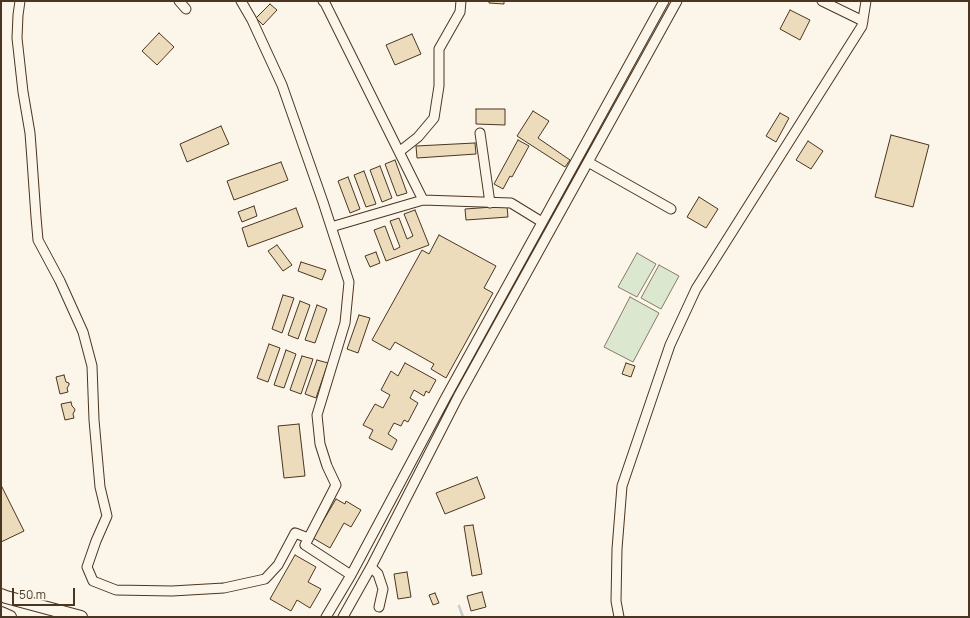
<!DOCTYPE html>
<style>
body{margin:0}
#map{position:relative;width:970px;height:618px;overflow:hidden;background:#fbf6e9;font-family:Manrope,sans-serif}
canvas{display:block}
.frame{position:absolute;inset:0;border:2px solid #4a3520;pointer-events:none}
.scale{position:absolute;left:12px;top:588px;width:63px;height:18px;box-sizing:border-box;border:2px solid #4a3520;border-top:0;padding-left:5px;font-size:12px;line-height:14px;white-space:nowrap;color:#4a3520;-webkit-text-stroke:3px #fbf6e9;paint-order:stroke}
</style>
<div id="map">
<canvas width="970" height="618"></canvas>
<div class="frame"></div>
<div class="scale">50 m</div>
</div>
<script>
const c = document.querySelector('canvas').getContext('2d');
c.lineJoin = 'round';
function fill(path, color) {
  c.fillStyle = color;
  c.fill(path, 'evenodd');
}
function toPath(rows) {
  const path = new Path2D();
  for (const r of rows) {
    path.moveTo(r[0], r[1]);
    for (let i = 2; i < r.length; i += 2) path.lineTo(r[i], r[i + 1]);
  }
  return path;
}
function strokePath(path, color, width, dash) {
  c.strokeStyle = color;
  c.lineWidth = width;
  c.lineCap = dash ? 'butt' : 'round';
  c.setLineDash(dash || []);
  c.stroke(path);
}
const green = toPath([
 [637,253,656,264,637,297,618,287,637,253],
 [659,265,679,276,661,309,641,298,659,265],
 [630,297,659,313,633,362,604,347,630,297]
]);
fill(green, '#dce7d0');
strokePath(green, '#887966', 1);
strokePath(toPath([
 [459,606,463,617]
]), '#c9cecd', 2.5);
const building = toPath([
 [489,1,504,1,504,4,489,3,489,1],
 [270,4,277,10,263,25,256,18,270,4],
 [790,10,810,20,800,40,780,29,790,10],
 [159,33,174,47,157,65,142,51,159,33],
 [412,34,421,54,395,65,386,45,412,34],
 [476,109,505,109,505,125,476,124,476,109],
 [533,111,549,121,538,138,570,160,565,167,517,136,533,111],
 [780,113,789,118,776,142,766,136,780,113],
 [221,126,229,144,187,162,180,144,221,126],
 [891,135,929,145,913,207,875,197,891,135],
 [518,140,529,146,512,177,510,176,503,189,494,184,518,140],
 [808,141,823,151,811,169,796,160,808,141],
 [475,143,476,154,417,158,416,146,475,143],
 [395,160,407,193,397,196,385,164,395,160],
 [281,162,288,180,234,200,227,181,281,162],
 [380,166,392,198,382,202,370,170,380,166],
 [364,171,376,204,366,207,354,175,364,171],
 [348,177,360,209,350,213,338,181,348,177],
 [699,197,718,209,706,228,687,217,699,197],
 [254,206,257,216,242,222,238,212,254,206],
 [507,206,508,217,466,220,465,209,507,206],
 [296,208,303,227,248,247,242,228,296,208],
 [415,210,429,245,386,261,374,230,385,226,394,250,400,247,390,221,399,218,407,239,413,236,404,214,415,210],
 [439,235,496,266,484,288,493,293,446,378,431,369,434,364,395,342,390,350,372,340,422,250,429,254,439,235],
 [277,245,292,265,283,271,268,251,277,245],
 [376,252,380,263,370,267,365,256,376,252],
 [301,262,326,270,322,280,298,271,301,262],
 [283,295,294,298,282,333,272,329,283,295],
 [300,301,310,305,298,339,288,335,300,301],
 [317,305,327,309,315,343,305,340,317,305],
 [359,315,370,318,358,353,347,349,359,315],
 [269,344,280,348,268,382,257,378,269,344],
 [286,350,296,354,284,388,274,385,286,350],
 [302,356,313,359,301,394,290,390,302,356],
 [317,360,328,363,316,398,305,394,317,360],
 [405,363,436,380,429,393,426,391,424,396,414,390,410,398,418,403,408,422,404,420,401,426,394,423,388,434,397,440,392,450,369,438,373,430,363,425,375,404,383,408,390,395,381,390,391,371,398,376,405,363],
 [626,363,635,366,631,377,622,374,626,363],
 [64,375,66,382,69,383,69,385,67,388,68,392,60,394,56,377,64,375],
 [71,402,72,406,74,408,75,410,73,414,74,418,65,420,61,404,71,402],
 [299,424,305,476,284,478,278,426,299,424],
 [477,477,485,498,445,514,436,493,477,477],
 [1,485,24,531,1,542,1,485],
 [336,499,345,504,346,501,361,510,351,527,344,523,330,548,313,538,336,499],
 [473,525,482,574,472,576,464,526,473,525],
 [295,555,316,567,308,582,321,589,310,608,297,600,291,611,270,599,295,555],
 [407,572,411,597,398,599,394,574,407,572],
 [482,592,486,607,471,611,467,596,482,592],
 [435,593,439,603,433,605,429,595,435,593]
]);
fill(building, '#ecdcbc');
strokePath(building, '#4a3520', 1);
const minor = toPath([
 [20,1,18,15,17,38,23,92,30,133,32,160,36,217,38,240,60,281,83,332,92,366,94,420,100,487,107,516,96,541,87,567,93,581,116,590,172,591,224,588,265,579,278,565,295,533,308,538],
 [179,1,186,9],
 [241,1,252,20,282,85,323,202,349,282,345,323,317,415,320,444,327,466,336,485,305,545,351,575],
 [323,1,325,3,423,200,511,203,542,222],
 [822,1,863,21],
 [480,133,490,203],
 [399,152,418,137,434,118,439,86,439,49,460,12,461,1],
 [588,162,671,209],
 [331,227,423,200],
 [371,567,378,574,383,589,379,607],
 [326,617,351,575,446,397,664,1],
 [343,617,371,567,458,397,677,1],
 [619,617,616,601,617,549,622,486,670,345,696,289,862,26,866,1]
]);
const major = toPath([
 [1,595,6,597,81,617],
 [1,613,10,617]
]);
strokePath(minor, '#4a3520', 11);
strokePath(major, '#4a3520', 14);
strokePath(minor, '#fbf6e9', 9);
strokePath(major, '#fbf6e9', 12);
</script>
